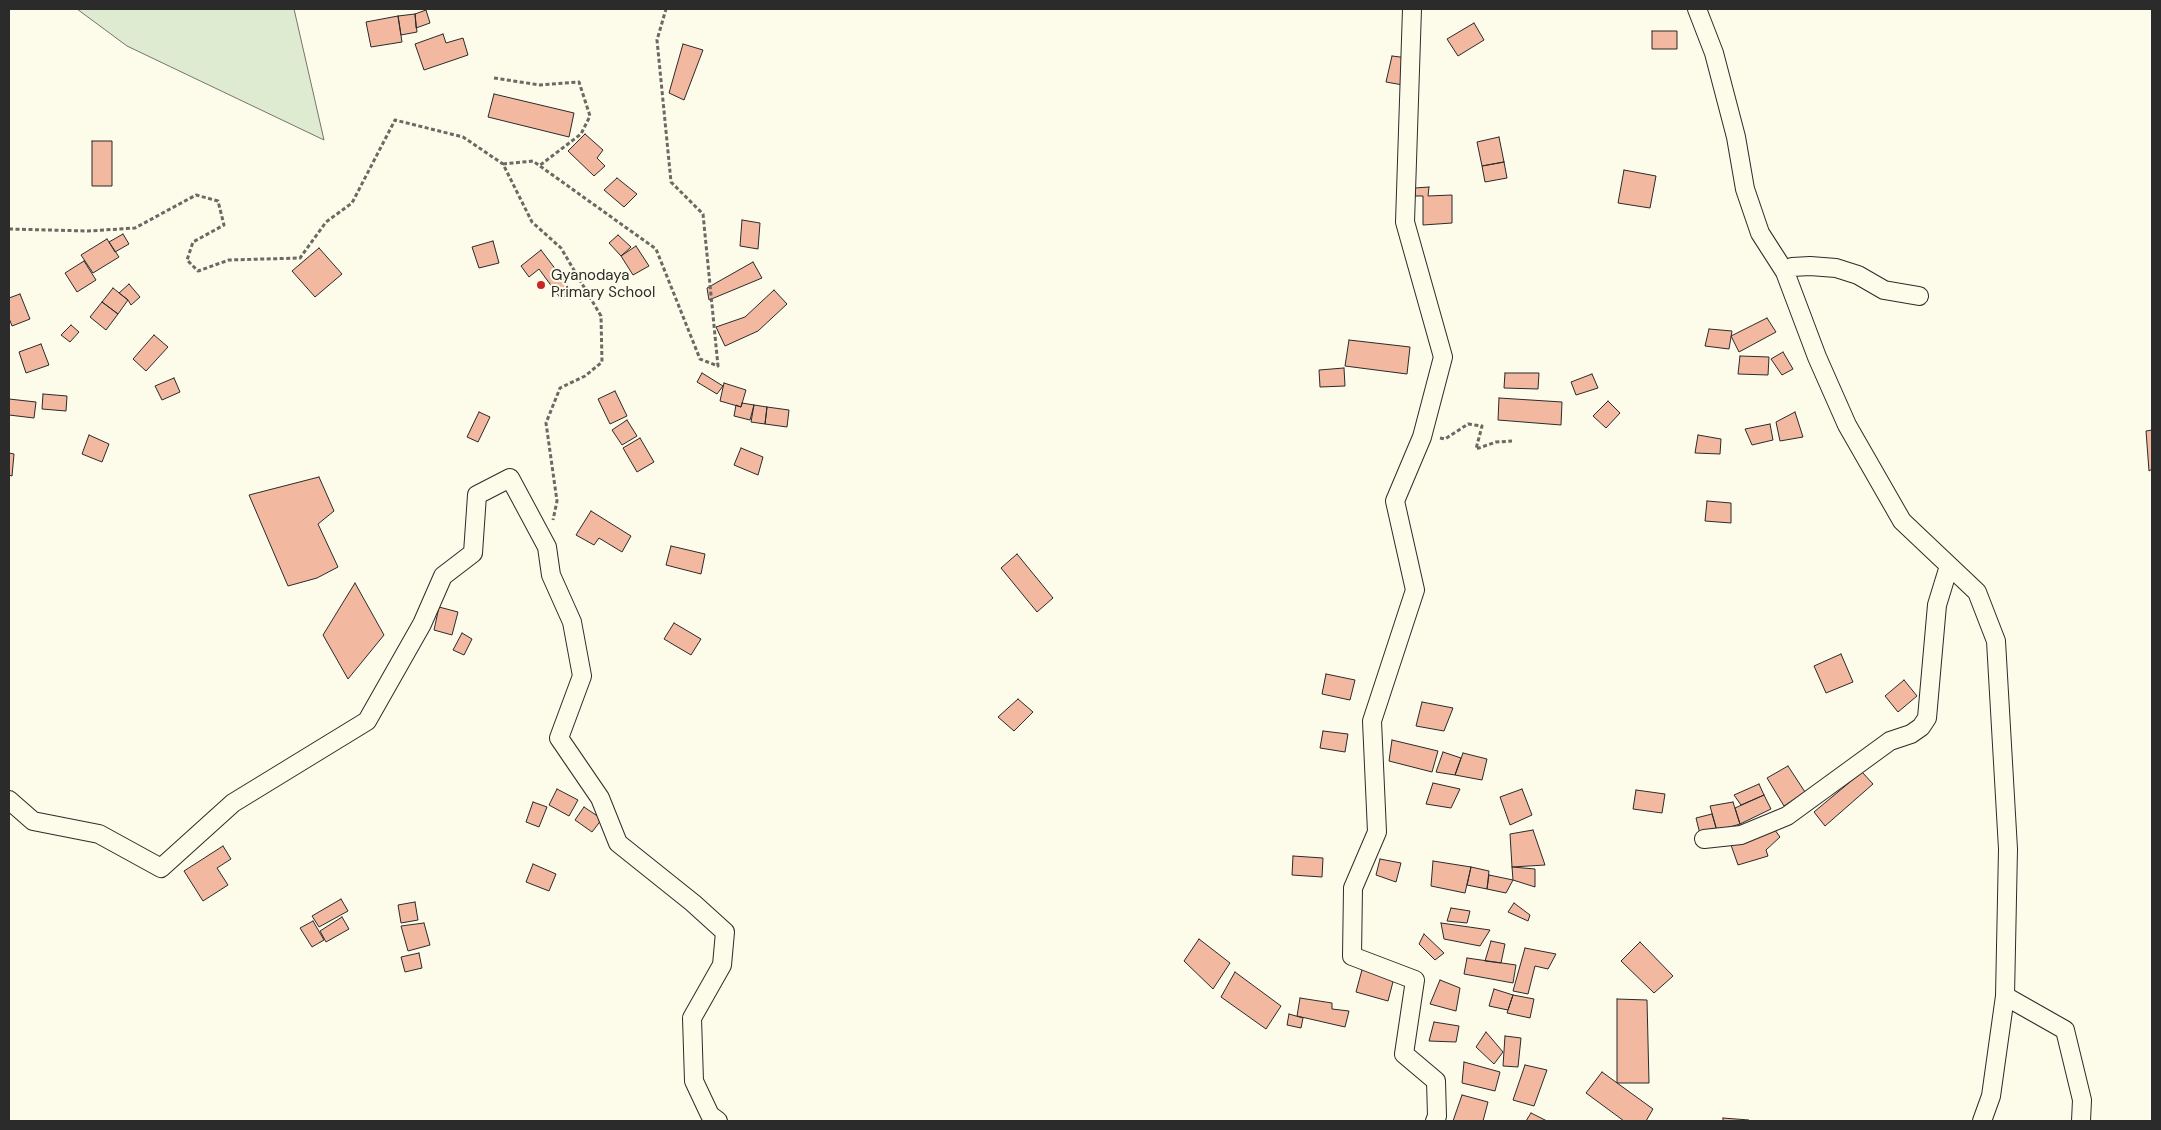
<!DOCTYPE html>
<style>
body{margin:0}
#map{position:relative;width:2161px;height:1130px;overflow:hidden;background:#fdfbea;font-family:"DM Sans",sans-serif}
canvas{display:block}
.frame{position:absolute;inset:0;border:10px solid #2b2b2b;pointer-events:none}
</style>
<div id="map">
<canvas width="2161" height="1130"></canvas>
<div class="frame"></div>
</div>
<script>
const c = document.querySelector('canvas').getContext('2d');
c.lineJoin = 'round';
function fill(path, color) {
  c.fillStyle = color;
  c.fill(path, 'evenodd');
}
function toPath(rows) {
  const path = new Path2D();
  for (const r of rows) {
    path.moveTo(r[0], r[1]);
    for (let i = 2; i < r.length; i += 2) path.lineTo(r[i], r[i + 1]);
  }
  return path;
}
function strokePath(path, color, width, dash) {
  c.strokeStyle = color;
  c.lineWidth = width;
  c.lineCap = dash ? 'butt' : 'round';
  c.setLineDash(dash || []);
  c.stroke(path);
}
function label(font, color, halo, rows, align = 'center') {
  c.font = font + ' "DM Sans",sans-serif';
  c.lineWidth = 4;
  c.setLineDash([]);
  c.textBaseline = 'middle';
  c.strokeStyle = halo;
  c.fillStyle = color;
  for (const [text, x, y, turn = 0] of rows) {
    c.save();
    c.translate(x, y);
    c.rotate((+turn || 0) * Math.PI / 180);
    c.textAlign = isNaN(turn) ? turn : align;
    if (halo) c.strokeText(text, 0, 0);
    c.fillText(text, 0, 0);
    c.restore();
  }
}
const green = toPath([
 [77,9,294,9,324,140,127,46,77,9]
]);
fill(green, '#deebd1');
strokePath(green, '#74746e', 1);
const building = toPath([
 [426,10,430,23,416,28,415,14,426,10],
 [415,14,417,32,401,35,398,16,415,14],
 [398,16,402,42,371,47,366,22,398,16],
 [1474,23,1484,40,1458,56,1447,39,1474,23],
 [1652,31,1677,31,1677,49,1652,49,1652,31],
 [443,34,446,43,463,38,468,55,424,70,415,44,443,34],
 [683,44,703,50,684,100,669,93,683,44],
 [1392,56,1408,58,1403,85,1386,82,1392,56],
 [494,94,574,113,569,137,488,117,494,94],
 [585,134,603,150,597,158,605,166,594,176,568,151,585,134],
 [1499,137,1504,162,1482,166,1477,142,1499,137],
 [92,141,112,141,112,186,92,186,92,141],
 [1504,162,1507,178,1485,182,1482,166,1504,162],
 [1624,170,1656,176,1650,208,1618,203,1624,170],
 [617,178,637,194,624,207,604,190,617,178],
 [1429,187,1428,196,1452,195,1452,223,1423,225,1423,196,1415,196,1415,188,1429,187],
 [742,220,760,223,758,249,740,246,742,220],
 [123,234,129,244,115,252,109,242,123,234],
 [618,235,631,247,621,256,609,243,618,235],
 [107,239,119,257,93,273,81,255,107,239],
 [493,241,499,263,479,268,472,247,493,241],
 [636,246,649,266,633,275,621,256,636,246],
 [319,248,342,274,315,297,292,271,319,248],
 [541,250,572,291,561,299,539,269,529,277,521,266,541,250],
 [84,261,96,280,77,292,65,273,84,261],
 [753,262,762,278,709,300,707,288,753,262],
 [129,284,140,297,131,305,128,300,119,293,129,284],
 [113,288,128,300,118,314,102,302,113,288],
 [774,290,787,304,758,331,725,346,716,327,745,317,774,290],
 [20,294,30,319,12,326,9,318,9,298,20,294],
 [102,302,118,314,106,330,90,317,102,302],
 [1767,318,1776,332,1739,352,1731,336,1767,318],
 [71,325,79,332,70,342,61,335,71,325],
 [1709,329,1732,331,1729,349,1705,346,1709,329],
 [154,335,168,347,146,371,133,359,154,335],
 [1349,340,1410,347,1407,374,1345,366,1349,340],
 [41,344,49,365,26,373,19,352,41,344],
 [1783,352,1793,369,1782,375,1771,359,1783,352],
 [1740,356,1769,357,1768,375,1738,374,1740,356],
 [1344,368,1345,386,1320,387,1319,370,1344,368],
 [702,373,723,386,717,394,697,382,702,373],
 [1505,373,1539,373,1538,389,1504,388,1505,373],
 [1592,374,1598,388,1576,395,1571,382,1592,374],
 [174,378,180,392,162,400,155,386,174,378],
 [724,383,746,390,741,407,720,401,724,383],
 [615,391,627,416,610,424,598,399,615,391],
 [43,394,67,396,66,411,42,409,43,394],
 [1499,398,1562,402,1561,425,1498,420,1499,398],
 [9,399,36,402,34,418,9,415,9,399],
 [1608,401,1620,413,1606,428,1593,416,1608,401],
 [742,403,754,405,750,420,734,416,736,405,741,407,742,403],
 [754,405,767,407,765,424,751,422,754,405],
 [767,407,789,410,787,427,765,424,767,407],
 [479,412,490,417,478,442,467,437,479,412],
 [1795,412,1803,437,1780,441,1776,422,1795,412],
 [627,420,637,436,622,445,612,430,627,420],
 [1770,424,1773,440,1752,445,1745,429,1770,424],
 [2152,430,2152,469,2149,471,2146,431,2152,430],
 [89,435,109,444,102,462,82,454,89,435],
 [1698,435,1721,439,1720,454,1695,453,1698,435],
 [640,438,654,462,637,472,623,448,640,438],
 [741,448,763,457,758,475,734,465,741,448],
 [9,453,14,454,12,476,9,475,9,453],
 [319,477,334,511,318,524,338,567,317,578,288,586,249,495,319,477],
 [1707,501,1731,503,1731,523,1705,521,1707,501],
 [591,511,631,536,622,552,599,538,594,545,576,535,591,511],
 [671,546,705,554,701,574,666,565,671,546],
 [1017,554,1053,598,1037,612,1001,568,1017,554],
 [355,583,384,635,348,679,323,635,355,583],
 [439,607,458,612,452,635,434,630,439,607],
 [674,623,701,639,691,655,664,639,674,623],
 [462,633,472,639,464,655,453,650,462,633],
 [1841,654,1853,682,1826,693,1814,666,1841,654],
 [1326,674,1355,680,1350,700,1322,694,1326,674],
 [1904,680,1917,696,1898,712,1885,696,1904,680],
 [1018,699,1033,712,1014,731,998,717,1018,699],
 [1422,702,1453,708,1444,731,1416,726,1422,702],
 [1323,731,1348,734,1345,752,1320,748,1323,731],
 [1392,740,1438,751,1432,772,1389,761,1392,740],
 [1443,752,1461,758,1455,775,1436,772,1443,752],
 [1463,753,1487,759,1482,780,1455,775,1463,753],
 [1788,766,1805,792,1784,806,1767,778,1788,766],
 [1862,772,1873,784,1825,826,1814,812,1862,772],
 [1433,783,1460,789,1451,808,1426,804,1433,783],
 [1759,784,1764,795,1741,805,1734,795,1759,784],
 [557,789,578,800,569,816,549,805,557,789],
 [1522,789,1532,815,1510,825,1500,797,1522,789],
 [1636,790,1665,794,1662,813,1633,809,1636,790],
 [1764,795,1771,809,1740,824,1735,808,1764,795],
 [533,802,547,807,539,827,526,822,533,802],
 [1733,802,1740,824,1717,831,1710,806,1733,802],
 [584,807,602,819,592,832,575,820,584,807],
 [1712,814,1717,831,1700,834,1696,818,1712,814],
 [1772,826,1780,837,1766,850,1768,856,1738,865,1731,845,1772,826],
 [1533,830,1545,865,1512,867,1510,834,1533,830],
 [223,846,231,859,217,868,228,885,203,901,184,871,223,846],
 [1293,856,1323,858,1322,877,1292,875,1293,856],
 [1380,859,1401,863,1396,882,1376,875,1380,859],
 [1433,861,1471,867,1465,893,1431,886,1433,861],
 [533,864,556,874,549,891,526,882,533,864],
 [1471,867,1489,871,1487,889,1467,885,1471,867],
 [1512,867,1535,869,1535,887,1513,880,1512,867],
 [1489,875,1513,880,1506,893,1487,889,1489,875],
 [341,899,348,911,319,927,312,916,341,899],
 [415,902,418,920,401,923,398,905,415,902],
 [1514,903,1530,915,1528,921,1508,912,1514,903],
 [1451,908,1470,911,1467,923,1447,921,1451,908],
 [342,917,349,929,326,942,320,931,342,917],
 [313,921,324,940,312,947,300,928,313,921],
 [424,923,430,945,408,951,401,926,424,923],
 [1441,923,1490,930,1480,946,1444,939,1441,923],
 [1424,934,1444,953,1435,960,1419,944,1424,934],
 [1199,939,1230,963,1213,989,1184,961,1199,939],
 [1491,941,1505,944,1501,963,1485,961,1491,941],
 [1640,942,1673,976,1654,993,1621,961,1640,942],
 [1525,948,1556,954,1548,969,1535,966,1528,994,1513,991,1525,948],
 [419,953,422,968,405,972,401,957,419,953],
 [1467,958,1516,965,1513,983,1464,974,1467,958],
 [1363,966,1395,974,1388,1001,1356,992,1363,966],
 [1235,972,1281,1006,1266,1029,1221,997,1235,972],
 [1440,980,1460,988,1456,1011,1430,1004,1440,980],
 [1494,989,1513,995,1508,1010,1489,1006,1494,989],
 [1513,995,1534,999,1530,1018,1507,1013,1513,995],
 [1300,998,1332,1003,1332,1009,1349,1011,1345,1027,1297,1016,1300,998],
 [1617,999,1647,1000,1649,1083,1617,1083,1617,999],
 [1289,1014,1303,1018,1301,1028,1287,1025,1289,1014],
 [1434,1022,1459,1026,1456,1042,1429,1041,1434,1022],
 [1486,1032,1503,1052,1494,1064,1476,1047,1486,1032],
 [1505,1036,1521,1038,1518,1067,1503,1066,1505,1036],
 [1464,1062,1500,1072,1495,1091,1462,1083,1464,1062],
 [1525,1065,1547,1070,1534,1106,1513,1100,1525,1065],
 [1602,1072,1653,1109,1646,1121,1624,1121,1586,1093,1602,1072],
 [1462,1095,1488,1102,1483,1121,1453,1121,1462,1095],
 [1531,1113,1547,1121,1526,1121,1531,1113],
 [1723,1118,1749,1120,1749,1121,1723,1121,1723,1118]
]);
fill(building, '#f2b8a0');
strokePath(building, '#2b2b2b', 1);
const street = toPath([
 [1412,9,1405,222,1443,357,1422,437,1395,501,1415,590,1372,721,1377,832,1353,888,1352,956,1415,980,1404,1054,1436,1081,1437,1116,1435,1121],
 [1697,9,1714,53,1736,137,1745,189,1760,233,1785,272,1817,357,1847,425,1902,521,1977,592,1996,641,2008,849,2005,996,1991,1096,1982,1121],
 [1785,272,1792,267,1810,266,1836,268,1858,275,1884,290,1919,296],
 [9,800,33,821,99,834,161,868,233,803,367,721,422,624,443,576,473,553,477,495,510,478,547,547,551,575,572,622,582,676,559,738,600,798,618,843,693,903,725,932,722,965,692,1018,694,1081,710,1115,718,1121],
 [1704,839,1741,835,1787,816,1890,741,1911,734,1921,727,1927,718,1937,605,1949,566],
 [2005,996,2065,1030,2082,1100,2081,1121]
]);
strokePath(street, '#2b2b2b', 20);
strokePath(toPath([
 [494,78,540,85,579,82,590,116,581,134,539,166],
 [503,164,533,161,656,249,700,359,718,366,703,214,671,182,657,40,666,9],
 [9,229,88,231,135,228,196,195,218,201,224,225,193,242,187,260,198,271,229,260,300,258,326,222,352,203,395,120,463,137,503,164,532,222,561,248,601,316,602,362,585,376,560,388,546,423,557,501,553,520],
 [1440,438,1445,439,1468,424,1482,426,1476,449,1496,442,1512,441]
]), '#6a6964', 3, [4, 2.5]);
strokePath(street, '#fdfbea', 18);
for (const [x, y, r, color] of [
 [541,285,5,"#c62828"]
]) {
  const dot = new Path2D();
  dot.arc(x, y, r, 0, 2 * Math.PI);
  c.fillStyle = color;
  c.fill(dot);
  strokePath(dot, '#fdfbea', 2);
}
label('15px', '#2b2b2b', '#fdfbea', [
 ["Gyanodaya",551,276],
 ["Primary School",551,293]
], 'left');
</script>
